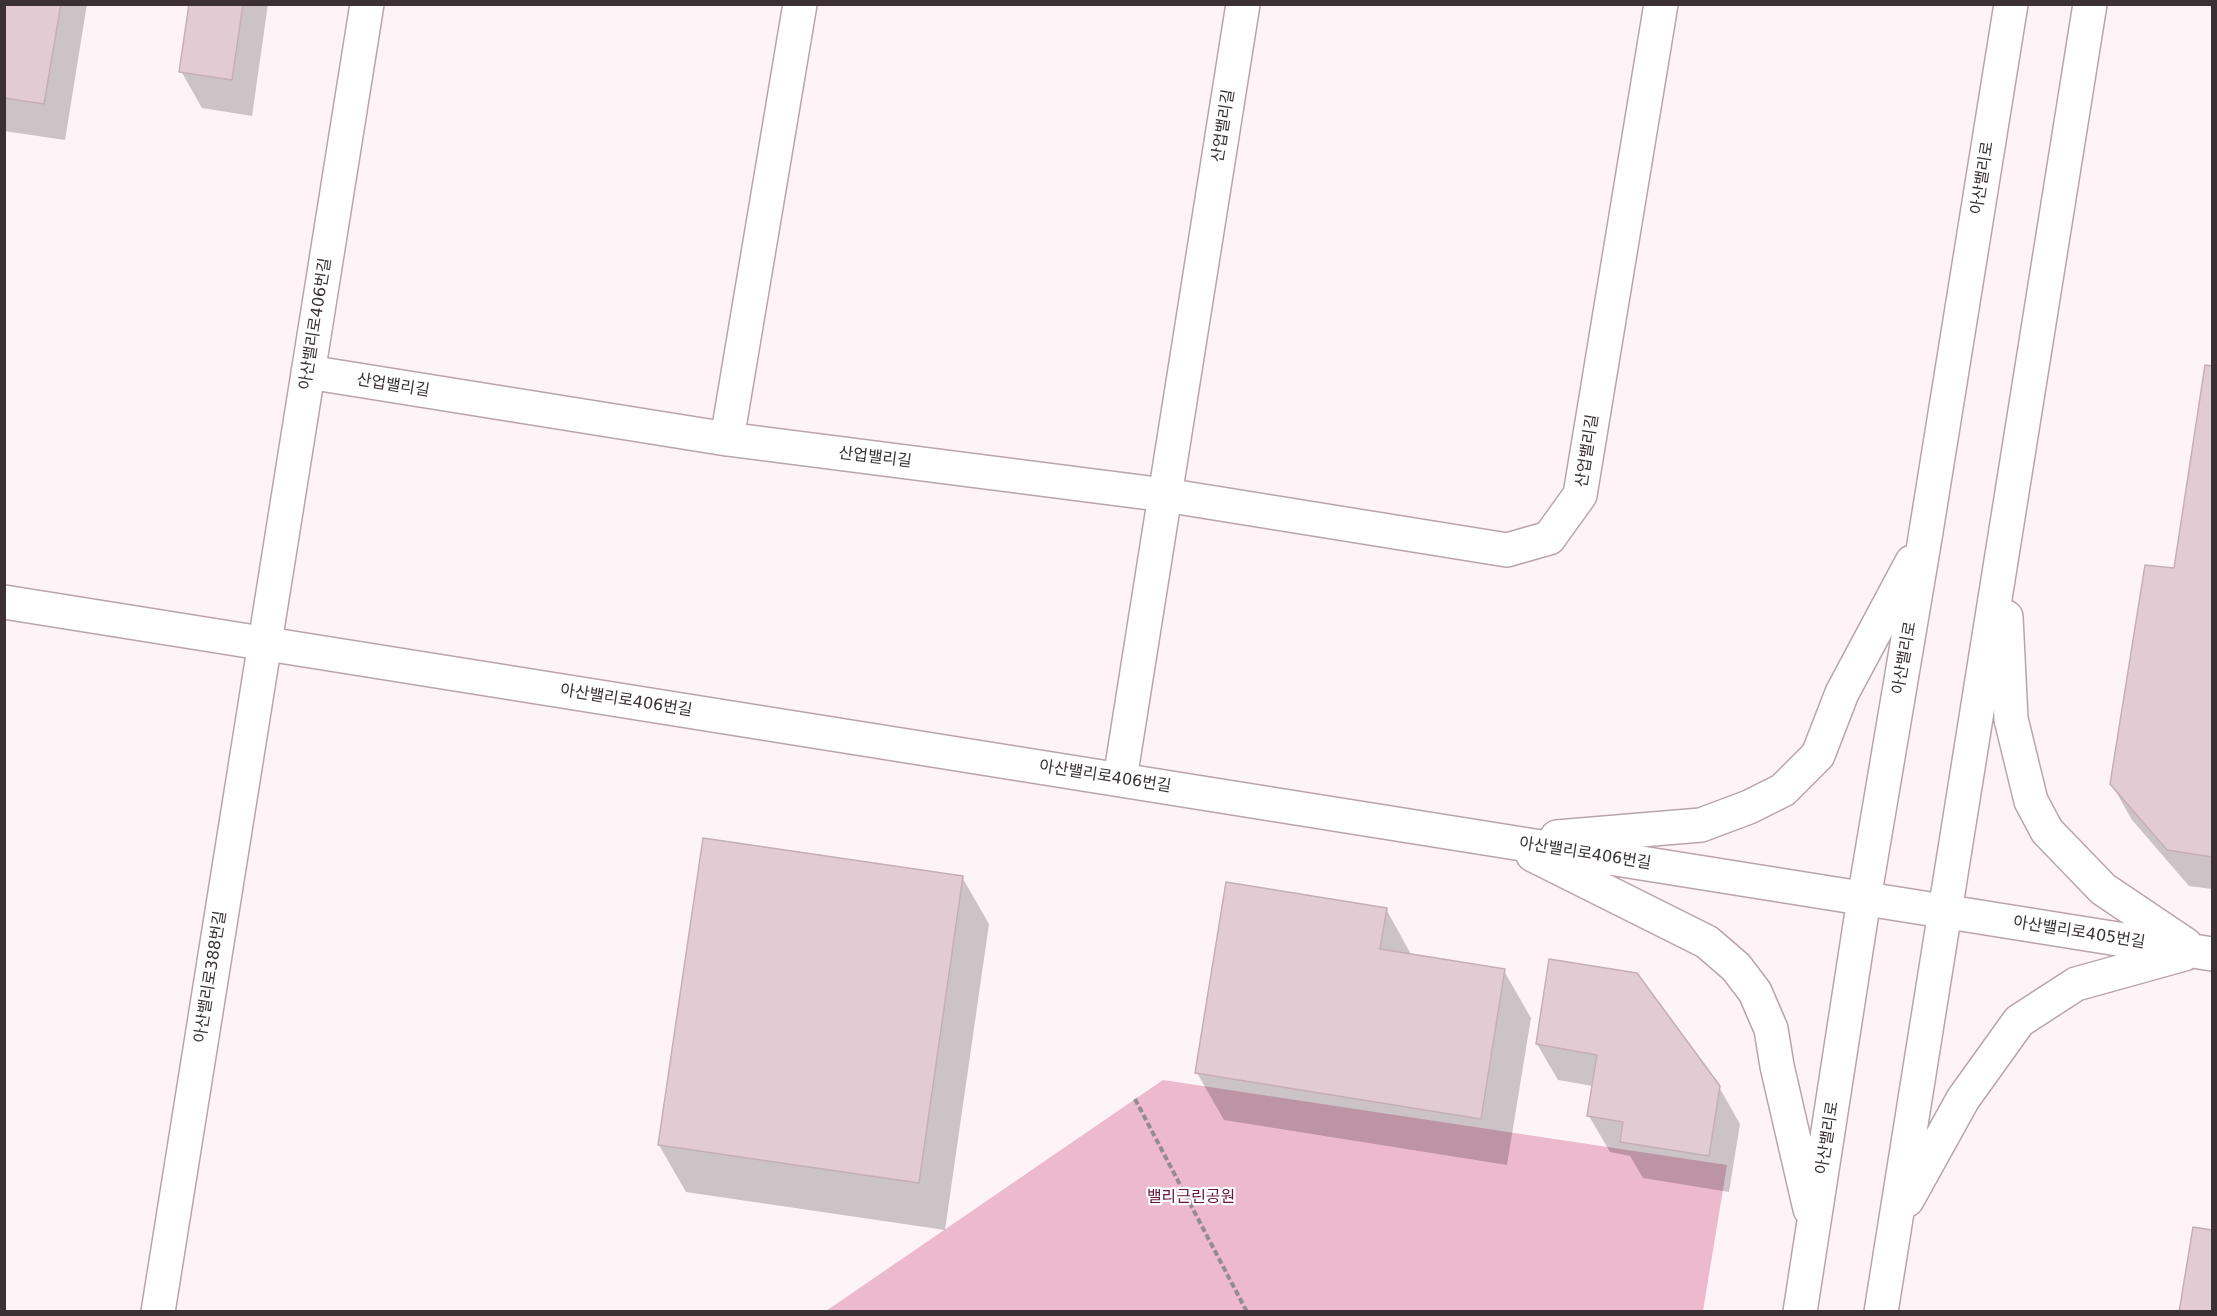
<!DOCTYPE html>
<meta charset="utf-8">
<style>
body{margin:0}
#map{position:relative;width:2217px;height:1316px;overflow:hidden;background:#fef4f7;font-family:"DejaVu Sans",sans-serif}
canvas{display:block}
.frame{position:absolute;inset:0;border:6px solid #3b3135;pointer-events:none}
</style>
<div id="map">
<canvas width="2217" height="1316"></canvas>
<div class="frame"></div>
</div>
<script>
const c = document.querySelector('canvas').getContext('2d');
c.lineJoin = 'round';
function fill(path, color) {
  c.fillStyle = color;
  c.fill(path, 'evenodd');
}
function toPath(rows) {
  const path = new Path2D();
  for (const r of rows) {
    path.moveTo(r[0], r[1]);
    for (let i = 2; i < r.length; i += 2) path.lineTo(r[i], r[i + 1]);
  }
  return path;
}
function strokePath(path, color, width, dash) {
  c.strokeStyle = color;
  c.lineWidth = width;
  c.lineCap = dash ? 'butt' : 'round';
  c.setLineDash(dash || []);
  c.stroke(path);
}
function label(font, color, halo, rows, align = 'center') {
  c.font = font + ' "DejaVu Sans","Noto Sans KR",sans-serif';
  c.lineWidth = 4.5;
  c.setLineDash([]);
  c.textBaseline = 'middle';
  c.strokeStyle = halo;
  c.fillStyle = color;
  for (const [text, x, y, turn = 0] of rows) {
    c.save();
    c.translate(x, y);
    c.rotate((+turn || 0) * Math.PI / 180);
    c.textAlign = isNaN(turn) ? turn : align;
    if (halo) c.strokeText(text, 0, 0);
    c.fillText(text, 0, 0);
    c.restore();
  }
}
fill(toPath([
 [1163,1080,1727,1165,1703,1311,826,1311]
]), '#edb9cc');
fill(toPath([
 [4,4,87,4,65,140,4,131],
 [191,4,268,4,252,116,202,108,181,71],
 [2206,367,2212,368,2212,889,2189,886,2132,820,2111,783,2175,570],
 [962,877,989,924,945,1230,686,1192,659,1145],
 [1386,909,1412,956,1504,971,1531,1018,1507,1165,1224,1120,1197,1073],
 [1551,961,1719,1087,1740,1124,1729,1192,1643,1178,1630,1156,1610,1152,1589,1116,1593,1086,1558,1080,1537,1044],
 [2194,1228,2212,1231,2212,1312,2181,1312]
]), '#0003');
const building = toPath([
 [4,4,61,4,44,104,4,98,4,4],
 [189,4,243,4,232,80,179,72,189,4],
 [2205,365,2212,366,2212,857,2167,850,2110,784,2145,565,2174,568,2205,365],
 [703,838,963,876,919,1183,658,1145,703,838],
 [1226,882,1387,908,1380,949,1505,969,1481,1119,1195,1073,1226,882],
 [1549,959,1637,973,1720,1086,1709,1156,1620,1142,1623,1122,1587,1116,1597,1055,1536,1044,1549,959],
 [2193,1227,2212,1230,2212,1312,2179,1312,2193,1227]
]);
fill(building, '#e3cbd4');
strokePath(building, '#c5aeb6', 1.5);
const minor = toPath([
 [308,372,727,439,1165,495,1507,550,1549,538,1580,495,1661,4],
 [727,439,800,4],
 [4,602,2212,954],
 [2006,617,2011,719,2031,801,2047,831,2103,889,2186,945],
 [1120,779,1243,4],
 [1557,837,1701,825,1749,807,1783,790,1818,755,1842,693,1912,562],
 [1533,855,1707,942,1736,967,1755,992,1771,1029,1777,1066,1810,1209],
 [1907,1200,1963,1099,2019,1021,2076,984,2184,954],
 [158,1312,367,4],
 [1800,1312,1864,899,1925,538,2011,4],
 [1881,1312,2090,4]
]);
strokePath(minor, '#baa4ab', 36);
strokePath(toPath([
 [1135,1099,1247,1312]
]), '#968c90', 4, [6, 3]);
strokePath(minor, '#fff', 33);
label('16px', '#3b3135', '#fff', [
 ["산업밸리길",1224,126,-81],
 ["아산밸리로",1983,178,-81],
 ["아산밸리로406번길",316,324,-81],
 ["산업밸리길",393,386,9],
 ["산업밸리길",1588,451,-81],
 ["산업밸리길",875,458,7],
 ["아산밸리로",1905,658,-80],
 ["아산밸리로406번길",626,701,9],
 ["아산밸리로406번길",1105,777,9],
 ["아산밸리로406번길",1585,854,9],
 ["아산밸리로405번길",2079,933,9],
 ["아산밸리로388번길",211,977,-81],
 ["아산밸리로",1828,1138,-81]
]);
label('16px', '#68143e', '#fff', [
 ["밸리근린공원",1191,1198]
]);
</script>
